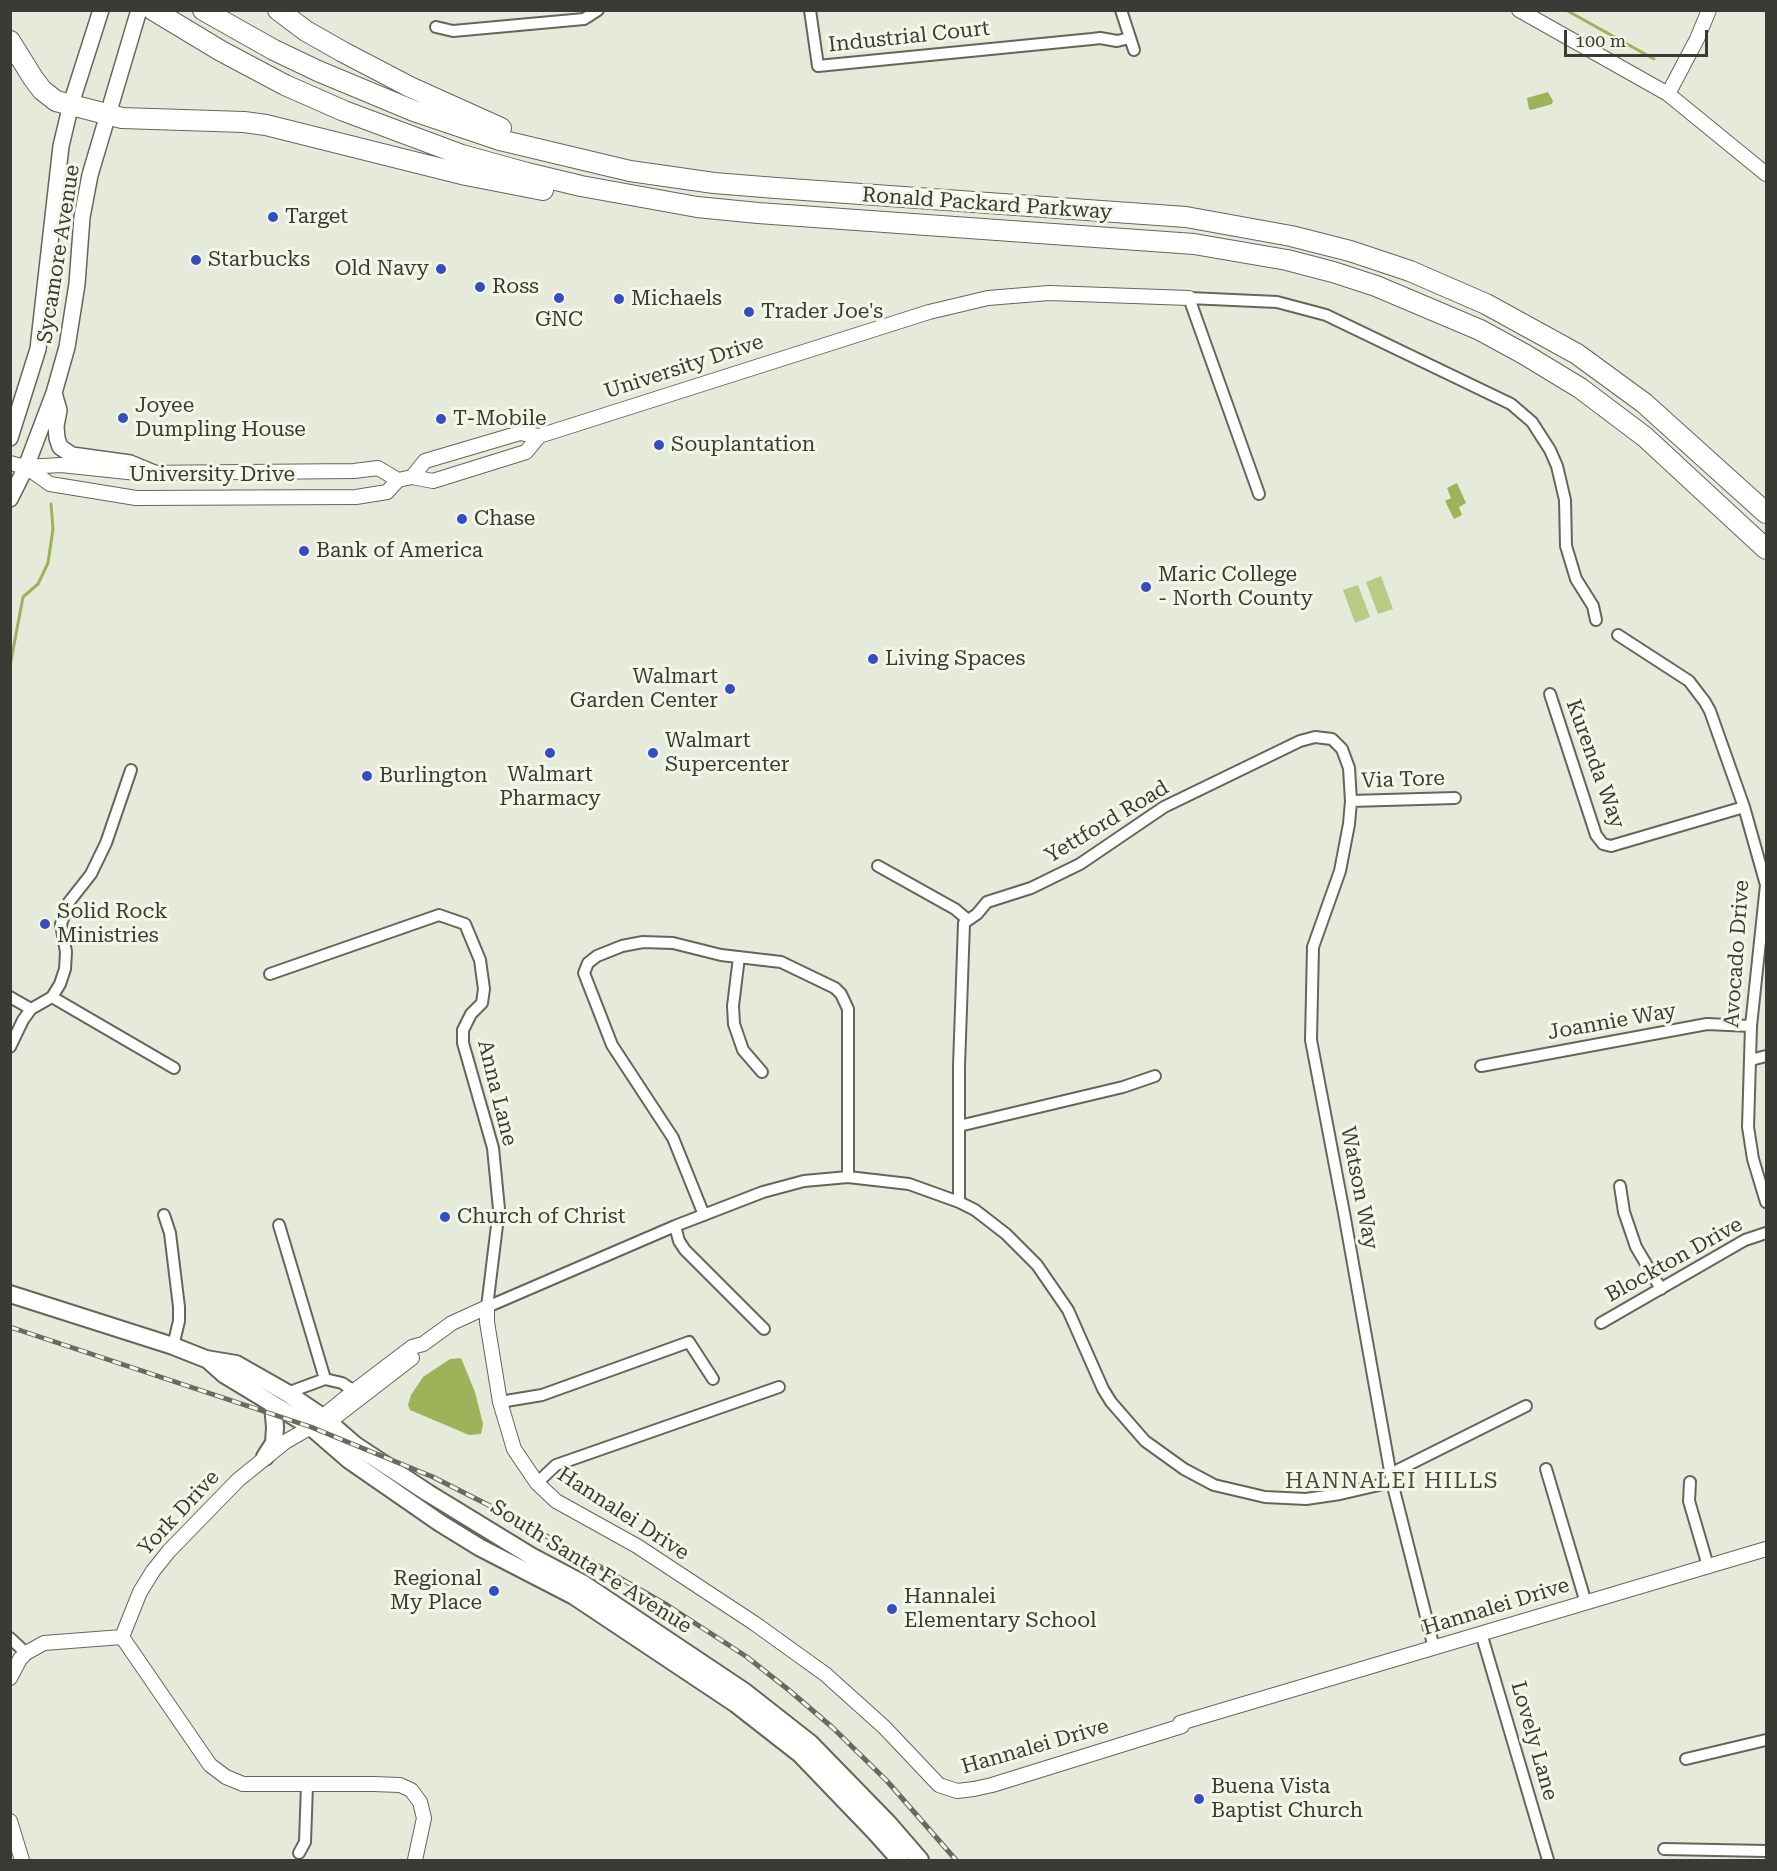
<!DOCTYPE html>
<style>
body{margin:0}
#map{position:relative;width:1777px;height:1871px;overflow:hidden;background:#e6eadb;font-family:"Roboto Serif",serif}
canvas{display:block}
.frame{position:absolute;inset:0;border:12px solid #393b35;pointer-events:none}
.scale{position:absolute;left:1564px;top:30px;width:144px;height:27px;box-sizing:border-box;border:3px solid #393b35;border-top:0;padding-left:8px;font-size:18px;line-height:21px;white-space:nowrap;color:#393b35;-webkit-text-stroke:4px #f3f7e8;paint-order:stroke}
</style>
<div id="map">
<canvas width="1777" height="1871"></canvas>
<div class="frame"></div>
<div class="scale">100 m</div>
</div>
<script>
const c = document.querySelector('canvas').getContext('2d');
c.lineJoin = 'round';
function fill(path, color) {
  c.fillStyle = color;
  c.fill(path, 'evenodd');
}
function toPath(rows) {
  const path = new Path2D();
  for (const r of rows) {
    path.moveTo(r[0], r[1]);
    for (let i = 2; i < r.length; i += 2) path.lineTo(r[i], r[i + 1]);
  }
  return path;
}
function strokePath(path, color, width, dash) {
  c.strokeStyle = color;
  c.lineWidth = width;
  c.lineCap = dash ? 'butt' : 'round';
  c.setLineDash(dash || []);
  c.stroke(path);
}
function label(font, color, halo, rows, align = 'center') {
  c.font = font + ' "Roboto Serif",serif';
  c.lineWidth = 6;
  c.setLineDash([]);
  c.textBaseline = 'middle';
  c.strokeStyle = halo;
  c.fillStyle = color;
  for (const [text, x, y, turn = 0] of rows) {
    c.save();
    c.translate(x, y);
    c.rotate((+turn || 0) * Math.PI / 180);
    c.textAlign = isNaN(turn) ? turn : align;
    if (halo) c.strokeText(text, 0, 0);
    c.fillText(text, 0, 0);
    c.restore();
  }
}
fill(toPath([
 [1381,576,1393,609,1378,614,1366,582],
 [1358,585,1370,617,1355,623,1343,590]
]), '#b9ca82');
fill(toPath([
 [1548,92,1553,101,1552,104,1531,110,1529,109,1527,98],
 [1457,483,1466,503,1459,507,1462,515,1454,519,1445,501,1451,498,1447,488],
 [461,1358,475,1392,483,1424,481,1434,469,1435,410,1410,408,1405,411,1395,423,1377,450,1359]
]), '#9eb25a');
strokePath(toPath([
 [1566,10,1654,59],
 [10,666,23,597,38,584,48,563,53,529,51,504]
]), '#9eb25a', 3);
const minor = toPath([
 [810,10,818,66,1092,39,1100,38,1117,41,1130,38],
 [1121,10,1134,50],
 [436,27,453,31,584,19,598,10],
 [1259,494,1189,298,1277,302,1326,315,1511,404,1532,422,1550,450,1557,466,1565,500,1566,546,1576,579,1593,606,1596,620],
 [1618,635,1689,681,1705,702,1710,711,1744,807,1766,885,1751,1026,1748,1127,1753,1159,1766,1202],
 [1550,694,1596,835,1603,844,1611,846,1744,807],
 [1351,801,1455,798],
 [878,866,955,909,968,920],
 [739,957,733,1006,734,1024,743,1050,762,1072],
 [270,974,439,915,465,924,480,960,484,989,482,1003,471,1014,463,1030,463,1043,493,1148,499,1209,487,1307,675,1226,763,1192,804,1181,848,1177,909,1184,959,1202,975,1210,1006,1234,1037,1265,1068,1310,1103,1389,1111,1402,1145,1441,1184,1469,1214,1485,1265,1497,1306,1499,1340,1494,1392,1482,1398,1470,1526,1406],
 [10,997,31,1009],
 [52,997,174,1068],
 [10,1047,23,1020,31,1009,52,997,60,984,65,969,66,952,61,924,69,902,91,874,106,843,131,770],
 [1751,1060,1766,1056],
 [1481,1066,1707,1024,1751,1026],
 [959,1126,1123,1087,1155,1076],
 [1620,1186,1624,1212,1636,1247,1661,1289],
 [959,1202,959,1066,964,923,977,914,987,902,1031,888,1080,864,1164,807,1300,741,1315,737,1332,739,1342,749,1349,768,1351,801,1349,824,1340,871,1313,947,1311,1040,1344,1213,1392,1482,1434,1648],
 [164,1215,170,1233,179,1307,179,1321,173,1346],
 [704,1215,673,1138,612,1045,584,973,588,963,597,956,622,946,643,942,673,943,721,955,781,962,835,988,841,994,848,1009,848,1177],
 [279,1225,325,1379,287,1393],
 [675,1226,679,1241,685,1250,764,1329],
 [1601,1323,1745,1240,1766,1233],
 [325,1379,342,1383,354,1391],
 [500,1402,542,1395,689,1342,713,1379],
 [1546,1469,1586,1603],
 [1690,1482,1689,1501,1708,1566],
 [537,1483,556,1465,779,1387],
 [1481,1633,1548,1860],
 [10,1638,26,1653],
 [1686,1759,1766,1740],
 [1664,1849,1766,1851],
 [299,1853,305,1842,307,1785]
]);
const tertiary = toPath([
 [1519,10,1668,94,1766,174],
 [1668,94,1697,39,1709,10],
 [10,463,26,467,61,465,137,473,354,471,378,468,398,480],
 [26,467,50,484,136,498,356,497,387,492,398,480,412,477,433,481,526,452,539,436],
 [412,477,425,461,520,433,539,436,929,312,988,298,1049,293,1189,298],
 [315,1423,354,1391,412,1347,423,1344,452,1323,487,1307,487,1322,500,1402,514,1449,537,1483,556,1501,637,1546,754,1623,825,1674,884,1727,939,1785,957,1791,974,1789,992,1785,1182,1726,1180,1723,1766,1549],
 [122,1637,210,1765,226,1777,243,1784,373,1784,400,1785,411,1790,420,1802,424,1818,415,1860],
 [122,1637,140,1592,153,1571,169,1551,238,1480,285,1442,311,1427,329,1422,412,1358],
 [10,1678,20,1659,26,1653,44,1643,122,1637],
 [10,1821,22,1860]
]);
const secondary = toPath([
 [54,393,59,410,56,426,57,438,60,447,72,455,130,463,154,473],
 [10,438,38,349,61,146,71,104,101,10],
 [10,499,26,467,54,393,67,347,77,284,82,217,90,175,139,10]
]);
const primary = toPath([
 [10,1294,173,1346,206,1359,236,1364,287,1393,324,1418,355,1445,428,1493,531,1556,582,1583,745,1692,810,1743,888,1823,920,1860],
 [207,1359,225,1375,311,1427,349,1460,440,1523,479,1547,574,1596,736,1704,800,1754,875,1832,900,1860],
 [265,1457,274,1443,275,1427,273,1405]
]);
const motorway = toPath([
 [153,10,221,51,285,85,344,111,462,155,527,173,581,186,697,207,758,213,1194,244,1287,260,1333,272,1376,286,1480,330,1524,354,1580,388,1645,437,1766,549],
 [203,10,274,50,318,71,414,111,500,140,630,171,714,183,776,188,1186,217,1291,236,1350,251,1410,271,1486,304,1577,354,1644,403,1766,513],
 [278,10,306,31,343,52,410,87,501,128],
 [10,41,33,78,42,90,56,101,122,118,244,122,266,125,466,175,543,190]
]);
strokePath(minor, '#63675a', 14);
strokePath(tertiary, '#63675a', 16);
strokePath(secondary, '#63675a', 18);
strokePath(primary, '#63675a', 20);
strokePath(motorway, '#63675a', 22);
strokePath(minor, '#fff', 10);
strokePath(tertiary, '#fff', 14);
strokePath(secondary, '#fff', 15);
strokePath(primary, '#fff', 16);
strokePath(motorway, '#fff', 20);
const rail = toPath([
 [10,1327,311,1427,433,1477,518,1520,667,1605,747,1657,790,1691,833,1728,887,1781,956,1860]
]);
strokePath(rail, '#686a62', 5);
strokePath(rail, '#f3f7e8', 3, [9]);
for (const [x, y, r, color] of [
 [273,217,6,"#364dbf"],
 [196,260,6,"#364dbf"],
 [441,269,6,"#364dbf"],
 [480,287,6,"#364dbf"],
 [559,298,6,"#364dbf"],
 [619,299,6,"#364dbf"],
 [749,312,6,"#364dbf"],
 [123,418,6,"#364dbf"],
 [441,419,6,"#364dbf"],
 [659,445,6,"#364dbf"],
 [462,519,6,"#364dbf"],
 [304,551,6,"#364dbf"],
 [1146,587,6,"#364dbf"],
 [873,659,6,"#364dbf"],
 [730,689,6,"#364dbf"],
 [550,753,6,"#364dbf"],
 [653,753,6,"#364dbf"],
 [367,776,6,"#364dbf"],
 [45,924,6,"#364dbf"],
 [445,1217,6,"#364dbf"],
 [494,1591,6,"#364dbf"],
 [892,1609,6,"#364dbf"],
 [1199,1799,6,"#364dbf"]
]) {
  const dot = new Path2D();
  dot.arc(x, y, r, 0, 2 * Math.PI);
  c.fillStyle = color;
  c.fill(dot);
  strokePath(dot, '#f3f7e8', 2);
}
label('21px', '#393b35', '#f3f7e8', [
 ["Industrial Court",909,37,-6],
 ["Ronald Packard Parkway",987,204,4],
 ["Sycamore Avenue",59,254,-81],
 ["University Drive",684,367,-18],
 ["University Drive",212,475],
 ["Kurenda Way",1595,764,70],
 ["Via Tore",1403,780,-2],
 ["Yettford Road",1107,822,-31],
 ["Avocado Drive",1737,954,-86],
 ["Joannie Way",1612,1022,-10],
 ["Anna Lane",497,1093,76],
 ["Watson Way",1359,1188,79],
 ["Blockton Drive",1674,1260,-29],
 ["York Drive",179,1513,-47],
 ["Hannalei Drive",623,1514,33],
 ["South Santa Fe Avenue",591,1567,32],
 ["Hannalei Drive",1496,1607,-17],
 ["Lovely Lane",1534,1741,74],
 ["Hannalei Drive",1035,1747,-16]
]);
label('21px', '#393b35', '#f3f7e8', [
 ["Target",285,217],
 ["Starbucks",208,260],
 ["Old Navy",429,269,"right"],
 ["Ross",492,287],
 ["Michaels",631,299],
 ["Trader Joe's",761,312],
 ["GNC",559,320,"center"],
 ["Joyee",135,406],
 ["Dumpling House",135,430],
 ["T-Mobile",453,419],
 ["Souplantation",671,445],
 ["Chase",474,519],
 ["Bank of America",316,551],
 ["Maric College",1158,575],
 ["- North County",1158,599],
 ["Living Spaces",885,659],
 ["Walmart",718,677,"right"],
 ["Garden Center",718,701,"right"],
 ["Walmart",665,741],
 ["Supercenter",665,765],
 ["Walmart",550,775,"center"],
 ["Pharmacy",550,799,"center"],
 ["Burlington",379,776],
 ["Solid Rock",57,912],
 ["Ministries",57,936],
 ["Church of Christ",457,1217],
 ["Regional",482,1579,"right"],
 ["My Place",482,1603,"right"],
 ["Hannalei",904,1597],
 ["Elementary School",904,1621],
 ["Buena Vista",1211,1787],
 ["Baptist Church",1211,1811]
], 'left');
c.letterSpacing = '1.5px';
label('22px', '#464a3e', '#f3f7e8', [
 ["HANNALEI HILLS",1392,1482]
]);
c.letterSpacing = '0px';
</script>
